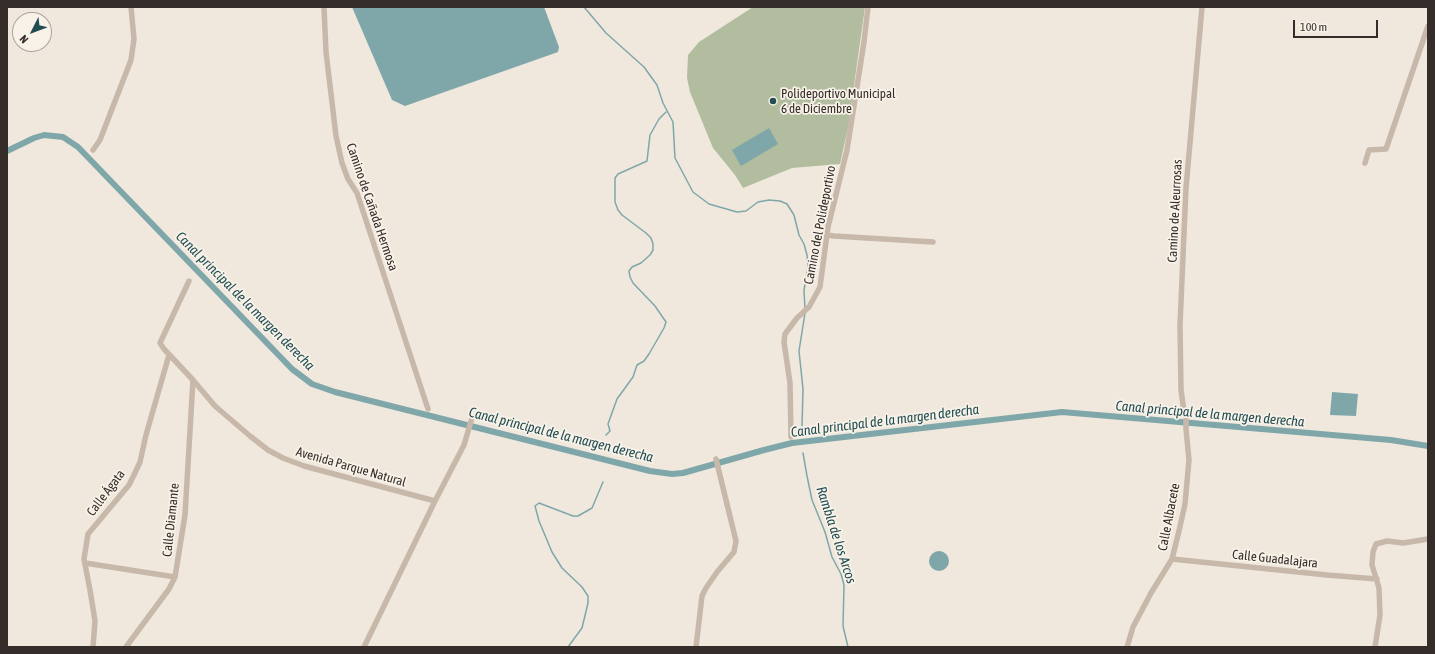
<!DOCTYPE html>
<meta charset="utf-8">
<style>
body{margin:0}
#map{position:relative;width:1435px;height:654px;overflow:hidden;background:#f0e8dd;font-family:"Asap Condensed",sans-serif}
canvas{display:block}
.frame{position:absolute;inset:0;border:8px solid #352d29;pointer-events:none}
.north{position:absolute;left:12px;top:12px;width:40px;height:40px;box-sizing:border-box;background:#f8f2e9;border:1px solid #aaa39c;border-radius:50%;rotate:228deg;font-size:11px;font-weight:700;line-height:16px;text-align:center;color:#352d29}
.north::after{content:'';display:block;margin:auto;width:14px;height:18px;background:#224e53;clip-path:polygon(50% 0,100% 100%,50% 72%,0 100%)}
.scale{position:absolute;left:1293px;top:20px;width:85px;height:18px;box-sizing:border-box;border:2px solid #352d29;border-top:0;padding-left:5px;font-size:12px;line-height:14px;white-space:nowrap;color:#352d29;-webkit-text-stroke:3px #f8f2e9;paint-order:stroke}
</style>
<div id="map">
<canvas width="1435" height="654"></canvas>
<div class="frame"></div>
<div class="north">N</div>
<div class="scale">100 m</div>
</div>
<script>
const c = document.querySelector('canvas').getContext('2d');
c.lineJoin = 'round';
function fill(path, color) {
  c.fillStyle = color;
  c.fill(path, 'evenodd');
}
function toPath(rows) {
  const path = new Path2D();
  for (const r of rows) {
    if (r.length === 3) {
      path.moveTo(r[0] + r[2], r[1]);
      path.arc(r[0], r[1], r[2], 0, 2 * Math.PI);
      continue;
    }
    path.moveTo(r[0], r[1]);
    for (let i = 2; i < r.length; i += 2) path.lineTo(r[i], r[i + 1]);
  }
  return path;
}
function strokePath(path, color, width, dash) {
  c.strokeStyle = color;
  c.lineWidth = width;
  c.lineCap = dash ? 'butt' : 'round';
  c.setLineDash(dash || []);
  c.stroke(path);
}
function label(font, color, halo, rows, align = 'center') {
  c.font = font + ' "Asap Condensed",sans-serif';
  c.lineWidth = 3.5;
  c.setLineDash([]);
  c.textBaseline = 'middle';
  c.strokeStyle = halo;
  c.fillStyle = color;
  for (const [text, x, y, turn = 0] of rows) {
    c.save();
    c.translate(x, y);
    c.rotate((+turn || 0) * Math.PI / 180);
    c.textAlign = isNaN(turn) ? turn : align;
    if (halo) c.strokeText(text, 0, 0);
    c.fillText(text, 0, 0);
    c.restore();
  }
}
fill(toPath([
 [753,7,865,7,848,128,840,164,792,168,743,188,735,175,713,148,690,92,687,78,688,55,699,42]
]), '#b2bd9f');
fill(toPath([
 [352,7,544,7,559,47,558,52,405,106,392,100],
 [769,128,778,144,741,166,732,150],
 [1332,392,1358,394,1356,416,1330,415],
 [939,561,10]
]), '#7fa7aa');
strokePath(toPath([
 [584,7,606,33,644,67,657,85,663,103,673,122,675,158,693,192,709,204,737,212,746,211,758,202,769,200,780,201,787,204,794,215,799,235,804,244,807,255,808,267,804,290,805,309],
 [802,426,803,389,799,351,805,313],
 [606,435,610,431,608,424,617,399,633,377,637,365,644,361,649,354,664,328,666,322,655,306,633,283,630,277,629,271,632,267,641,263,650,255,653,250,653,244,651,238,646,233,622,215,618,210,615,202,615,178,618,174,647,161,650,135,659,119,666,112],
 [803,453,807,476,812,500,825,532,832,557,841,574,844,585,843,626,848,647],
 [568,647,582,628,588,603,588,596,582,587,562,568,552,552,539,521,535,506,539,503,573,516,578,516,592,508,603,482]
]), '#7fa7aa', 1.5);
strokePath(toPath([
 [7,151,34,138,44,135,63,137,78,147,292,369,312,384,335,392,650,471,672,474,683,473,764,450,792,443,1062,412,1391,440,1428,446]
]), '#7fa7aa', 6);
strokePath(toPath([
 [324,7,326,52,336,136,342,163,348,179,357,193,428,409],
 [93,150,100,140,131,60,134,39,131,7],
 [1365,163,1369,150,1386,149,1428,26],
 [827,235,834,236,933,242],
 [189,281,160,343,164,349,193,380,215,406,250,436,268,450,283,458,304,466,435,501],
 [791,437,790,383,784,342,785,334,797,318,809,307,820,287,828,227,847,150,864,42,868,7],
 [1172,559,1327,575,1377,579],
 [85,563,175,577],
 [93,647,95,621,90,590,84,559,88,534,129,485,134,475,140,462,146,435,169,355],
 [126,647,169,589,175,577,185,515,193,380],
 [364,647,435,501,464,445,472,418],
 [696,647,702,596,706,588,717,572,734,552,736,541,716,459],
 [1127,647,1133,627,1151,593,1172,559,1179,531,1185,504,1189,460,1186,429,1186,416,1184,411,1181,390,1180,325,1186,188,1202,7],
 [1375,647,1380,615,1379,588,1372,565,1373,552,1376,544,1387,541,1403,543,1428,539]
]), '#c7b8aa', 5.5);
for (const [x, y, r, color] of [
 [773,101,4,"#224e53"]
]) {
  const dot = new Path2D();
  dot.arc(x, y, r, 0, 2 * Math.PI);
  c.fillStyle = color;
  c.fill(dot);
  strokePath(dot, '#f8f2e9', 1.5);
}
label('13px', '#352d29', '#f8f2e9', [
 ["Polideportivo Municipal",781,94],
 ["6 de Diciembre",781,109]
], 'left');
label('13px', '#352d29', '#f8f2e9', [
 ["Camino de Cañada Hermosa",372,207,71],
 ["Camino de Aleurrosas",1175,211,-87],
 ["Camino del Polideportivo",820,225,-79],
 ["Avenida Parque Natural",351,467,16],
 ["Calle Ágata",106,493,-53],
 ["Calle Albacete",1169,517,-79],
 ["Calle Diamante",171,520,-84],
 ["Calle Guadalajara",1275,559,6]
]);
label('italic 14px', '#224e53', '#f8f2e9', [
 ["Canal principal de la margen derecha",245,301,45],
 ["Canal principal de la margen derecha",1210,414,5],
 ["Canal principal de la margen derecha",885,421,-7],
 ["Canal principal de la margen derecha",561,435,14],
 ["Rambla de los Arcos",836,535,72]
]);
</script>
